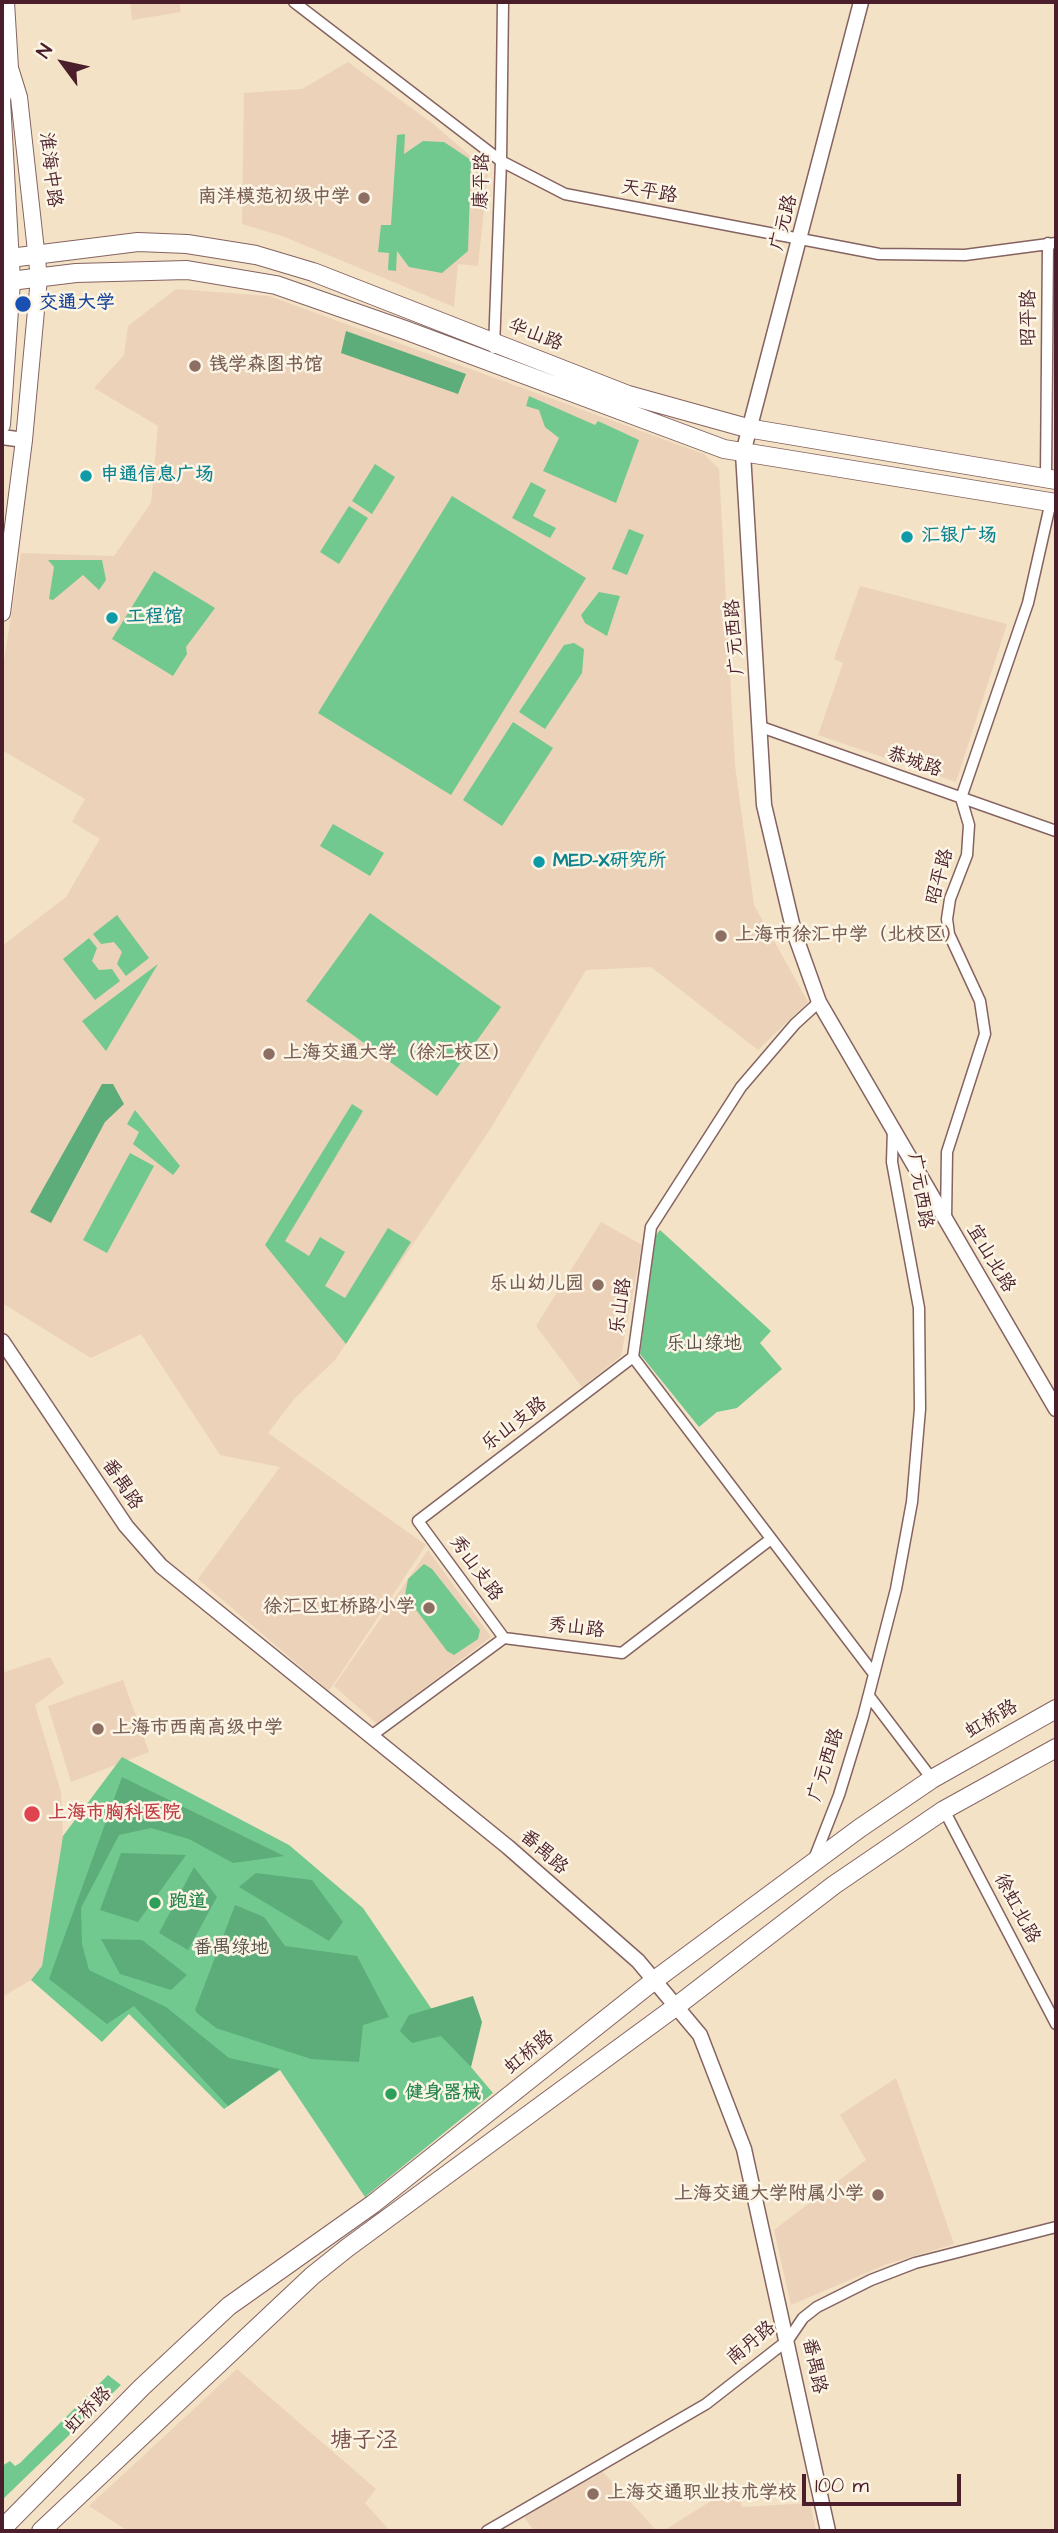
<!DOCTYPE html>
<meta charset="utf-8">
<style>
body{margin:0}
#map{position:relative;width:1058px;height:2533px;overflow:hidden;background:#f3e2c5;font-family:"Architects Daughter",sans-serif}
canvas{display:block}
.frame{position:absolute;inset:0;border:4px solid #4a1f2b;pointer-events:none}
.north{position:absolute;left:28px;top:28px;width:70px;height:70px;-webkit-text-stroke:5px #fcf5e5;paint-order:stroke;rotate:303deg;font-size:19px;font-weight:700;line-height:28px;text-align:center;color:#4a1f2b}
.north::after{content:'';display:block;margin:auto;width:24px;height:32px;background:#4a1f2b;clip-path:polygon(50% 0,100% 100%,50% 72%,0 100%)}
.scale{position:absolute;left:802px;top:2474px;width:159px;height:32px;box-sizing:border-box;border:4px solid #4a1f2b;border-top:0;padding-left:9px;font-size:21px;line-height:24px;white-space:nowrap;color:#4a1f2b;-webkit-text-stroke:5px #fcf5e5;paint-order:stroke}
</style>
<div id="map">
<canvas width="1058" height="2533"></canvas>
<div class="frame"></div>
<div class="north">N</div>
<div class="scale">100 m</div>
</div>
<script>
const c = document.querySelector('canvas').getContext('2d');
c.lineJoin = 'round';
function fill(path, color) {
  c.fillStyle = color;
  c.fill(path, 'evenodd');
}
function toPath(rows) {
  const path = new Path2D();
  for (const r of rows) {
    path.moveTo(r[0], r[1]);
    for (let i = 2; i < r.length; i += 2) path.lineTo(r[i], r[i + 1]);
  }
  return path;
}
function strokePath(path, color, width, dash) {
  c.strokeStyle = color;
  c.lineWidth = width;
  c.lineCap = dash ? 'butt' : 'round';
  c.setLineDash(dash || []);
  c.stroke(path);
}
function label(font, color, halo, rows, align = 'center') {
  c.font = font + ' "Architects Daughter","LXGW WenKai TC",sans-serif';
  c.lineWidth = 5;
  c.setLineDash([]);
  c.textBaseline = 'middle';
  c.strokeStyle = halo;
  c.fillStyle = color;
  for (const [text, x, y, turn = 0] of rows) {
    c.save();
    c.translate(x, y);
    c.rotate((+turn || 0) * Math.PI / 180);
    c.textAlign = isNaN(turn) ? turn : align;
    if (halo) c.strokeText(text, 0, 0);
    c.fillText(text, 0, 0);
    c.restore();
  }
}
fill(toPath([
 [130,2,179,2,181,12,132,20],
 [348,62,432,123,488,171,478,266,458,264,454,307,282,236,242,224,244,93,302,89],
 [176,289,269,296,704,454,719,469,735,765,754,905,808,1002,758,1050,651,967,586,970,489,1131,335,1360,295,1398,268,1433,426,1545,329,1691,198,1579,280,1467,220,1455,141,1334,91,1358,2,1303,2,946,66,897,100,839,72,822,85,799,2,750,2,674,21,553,114,556,151,503,158,426,94,388,124,355,128,326],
 [860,586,1007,624,956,782,818,735,843,663,834,659],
 [601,1222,642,1245,621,1356,582,1387,536,1326],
 [428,1550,491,1637,377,1724,334,1686],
 [50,1657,64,1683,35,1705,61,1792,63,1836,42,1966,31,1980,2,1997,2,1673],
 [123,1680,149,1752,71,1782,48,1706],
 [896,2078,954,2244,887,2264,791,2305,774,2230,866,2160,840,2115],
 [237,2369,376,2489,365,2503,390,2531,128,2531,89,2506],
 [602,2471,657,2531,534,2531,524,2517],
 [735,2486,742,2507,810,2503,816,2531,663,2531]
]), '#ecd2b8');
fill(toPath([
 [405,134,404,154,423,141,444,142,471,160,468,251,442,273,409,267,397,251,396,271,388,270,389,253,378,252,381,225,391,225,397,135],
 [529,396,595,425,598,421,639,440,616,503,543,471,559,438,545,427,539,410,526,406],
 [375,464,395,477,372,514,352,501],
 [531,482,546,490,533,516,556,528,550,538,512,518],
 [452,496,586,578,451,795,318,713],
 [349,506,368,518,339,564,320,552],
 [629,529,644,535,627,575,612,569],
 [48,560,102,560,106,580,99,590,83,575,53,600,49,599,54,567],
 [154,571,215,608,186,647,187,654,173,676,112,639],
 [599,592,620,596,607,636,585,623,581,615],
 [574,643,584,649,582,673,545,729,519,712,564,645],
 [513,722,553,748,502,826,463,800],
 [333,824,384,853,370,876,320,846],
 [370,913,501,1007,437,1096,306,1001],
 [117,915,149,958,126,976,117,964,122,952,114,942,101,944,93,934],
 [89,938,97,948,92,961,99,970,112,969,120,981,95,1000,63,959],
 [158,964,106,1051,82,1021],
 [352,1104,363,1111,285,1241,309,1256,320,1237,345,1252,325,1286,345,1298,388,1228,411,1242,346,1344,265,1245],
 [135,1110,180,1166,173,1175,133,1144,139,1132,127,1124],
 [130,1153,154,1166,107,1253,83,1240],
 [660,1230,771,1331,760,1343,782,1369,737,1408,717,1412,699,1427,640,1354,656,1235],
 [424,1564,432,1569,480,1630,478,1639,454,1655,447,1651,405,1595,408,1579],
 [122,1757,289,1845,363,1908,471,2067,493,2093,365,2197,280,2070,224,2109,129,2014,102,2042,31,1980,42,1966,63,1836],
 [108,2375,121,2385,2,2500,2,2466,10,2461,15,2466,20,2463]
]), '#71c98f');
fill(toPath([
 [346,331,466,374,458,394,341,353],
 [102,1084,113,1084,124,1104,105,1122,51,1223,30,1212],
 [122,1777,284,1856,233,1863,189,1839,151,1828,119,1835,81,1908,82,1944,89,1970,166,2007,229,2058,280,2069,228,2106,134,2006,107,2024,49,1979],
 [121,1853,186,1855,138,1922,100,1910],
 [194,1867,217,1897,188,1950,159,1933],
 [256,1873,312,1880,343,1922,329,1941,239,1887],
 [235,1905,264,1917,285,1946,357,1956,389,2017,363,2025,359,2062,311,2059,216,2028,197,2013,195,2010],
 [101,1939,142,1940,187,1975,171,1990,120,1974],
 [473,1996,482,2022,471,2067,441,2036,412,2043,400,2031,409,2015]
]), '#5cad7a');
const minor = toPath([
 [294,2,501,161,565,194,879,254,965,255,1056,243],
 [494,348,501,161,503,2],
 [1046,477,1048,243],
 [761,727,1056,831],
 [819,1002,795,1024,741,1087,651,1227,633,1357,874,1674],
 [946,1219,947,1152,985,1034,980,1001,949,934,947,919,950,899,967,855,969,825,961,798,1028,603,1051,501],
 [504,1638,418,1521,633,1357],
 [869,1696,932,1779],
 [371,1736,504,1638,622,1653,771,1539],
 [944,1810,1056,2024],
 [814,1859,839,1795,863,1717,896,1589,912,1502,920,1409,919,1308,892,1162,893,1129],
 [487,2531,706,2404,788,2340,803,2318,817,2307,871,2280,915,2263,1056,2227]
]);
const tertiary = toPath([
 [861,2,743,453,764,805,794,932,819,1002,1056,1409],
 [2,437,24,440],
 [2,1341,126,1526,161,1566,508,1847,638,1961,700,2035,744,2149,828,2531]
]);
const secondary = toPath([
 [2,425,12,281,2,100,9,70],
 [2,613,24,440,39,278,19,97,10,68,6,2]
]);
const primary = toPath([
 [2,259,138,242,187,244,256,255,313,272,628,395,747,428,1056,480],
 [2,282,76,273,187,270,276,285,405,330,724,449,1056,503],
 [2,2529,142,2387,229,2306,373,2204,656,1979,860,1828,932,1779,1056,1709],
 [41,2531,312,2276,347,2248,678,2005,834,1885,944,1810,1056,1748]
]);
strokePath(minor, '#856361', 13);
strokePath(tertiary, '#856361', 17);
strokePath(secondary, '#856361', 18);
strokePath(primary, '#856361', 20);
strokePath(minor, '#fff', 10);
strokePath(tertiary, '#fff', 14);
strokePath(secondary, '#fff', 16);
strokePath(primary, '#fff', 18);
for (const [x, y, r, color] of [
 [364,198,7,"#8d6e63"],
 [23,304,9,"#1a4fb4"],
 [195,366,7,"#8d6e63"],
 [86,476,7,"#0f9aa8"],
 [907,537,7,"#0f9aa8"],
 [112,618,7,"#0f9aa8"],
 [539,862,7,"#0f9aa8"],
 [721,936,7,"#8d6e63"],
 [269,1054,7,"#8d6e63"],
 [598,1285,7,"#8d6e63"],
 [429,1608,7,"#8d6e63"],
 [98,1729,7,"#8d6e63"],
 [32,1814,9,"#e0444e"],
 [155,1903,7,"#2e9e5b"],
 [391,2094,7,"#2e9e5b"],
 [878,2195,7,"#8d6e63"],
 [593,2494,7,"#8d6e63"]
]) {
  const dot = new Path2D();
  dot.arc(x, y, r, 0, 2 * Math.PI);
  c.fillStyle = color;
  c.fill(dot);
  strokePath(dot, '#fcf5e5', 2.5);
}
label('19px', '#4a1f2b', '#fcf5e5', [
 ["淮海中路",49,170,83],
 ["康平路",483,181,-88],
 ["天平路",649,193,10],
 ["广元路",785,223,-75],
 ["昭平路",1030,318,-90],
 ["华山路",535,336,21],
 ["广元西路",736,637,-94],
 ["恭城路",914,763,19],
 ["昭平路",941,877,-75],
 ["广元西路",919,1191,81],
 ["宜山北路",990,1259,59],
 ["乐山路",622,1306,-82],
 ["乐山支路",515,1425,-37],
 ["番禺路",121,1485,56],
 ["秀山支路",475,1569,54],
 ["秀山路",576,1629,7],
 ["虹桥路",992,1720,-30],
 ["广元西路",827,1765,-72],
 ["番禺路",543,1853,41],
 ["徐虹北路",1016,1909,62],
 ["虹桥路",530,2053,-39],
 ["南丹路",752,2344,-40],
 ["番禺路",813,2366,78],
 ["虹桥路",89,2411,-45]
]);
label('bold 19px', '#785e54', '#fcf5e5', [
 ["南洋模范初级中学",350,198,"right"],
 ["钱学森图书馆",209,366],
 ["上海市徐汇中学（北校区）",735,936],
 ["上海交通大学（徐汇校区）",283,1054],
 ["乐山幼儿园",584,1285,"right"],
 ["徐汇区虹桥路小学",415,1608,"right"],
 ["上海市西南高级中学",112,1729],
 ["上海交通大学附属小学",864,2195,"right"],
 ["上海交通职业技术学校",607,2494]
], 'left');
label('bold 19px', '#164399', '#fcf5e5', [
 ["交通大学",39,304]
], 'left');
label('bold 19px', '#0d838f', '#fcf5e5', [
 ["申通信息广场",100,476],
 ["汇银广场",921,537],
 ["工程馆",126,618],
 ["MED-X研究所",553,862]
], 'left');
label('19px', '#565249', '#fcf5e5', [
 ["乐山绿地",704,1345],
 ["番禺绿地",231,1949]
]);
label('bold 19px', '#be3a42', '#fcf5e5', [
 ["上海市胸科医院",48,1814]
], 'left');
label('bold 19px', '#27864d', '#fcf5e5', [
 ["跑道",169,1903],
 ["健身器械",405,2094]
], 'left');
label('23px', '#784d47', '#fcf5e5', [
 ["塘子泾",364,2442]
]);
</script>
